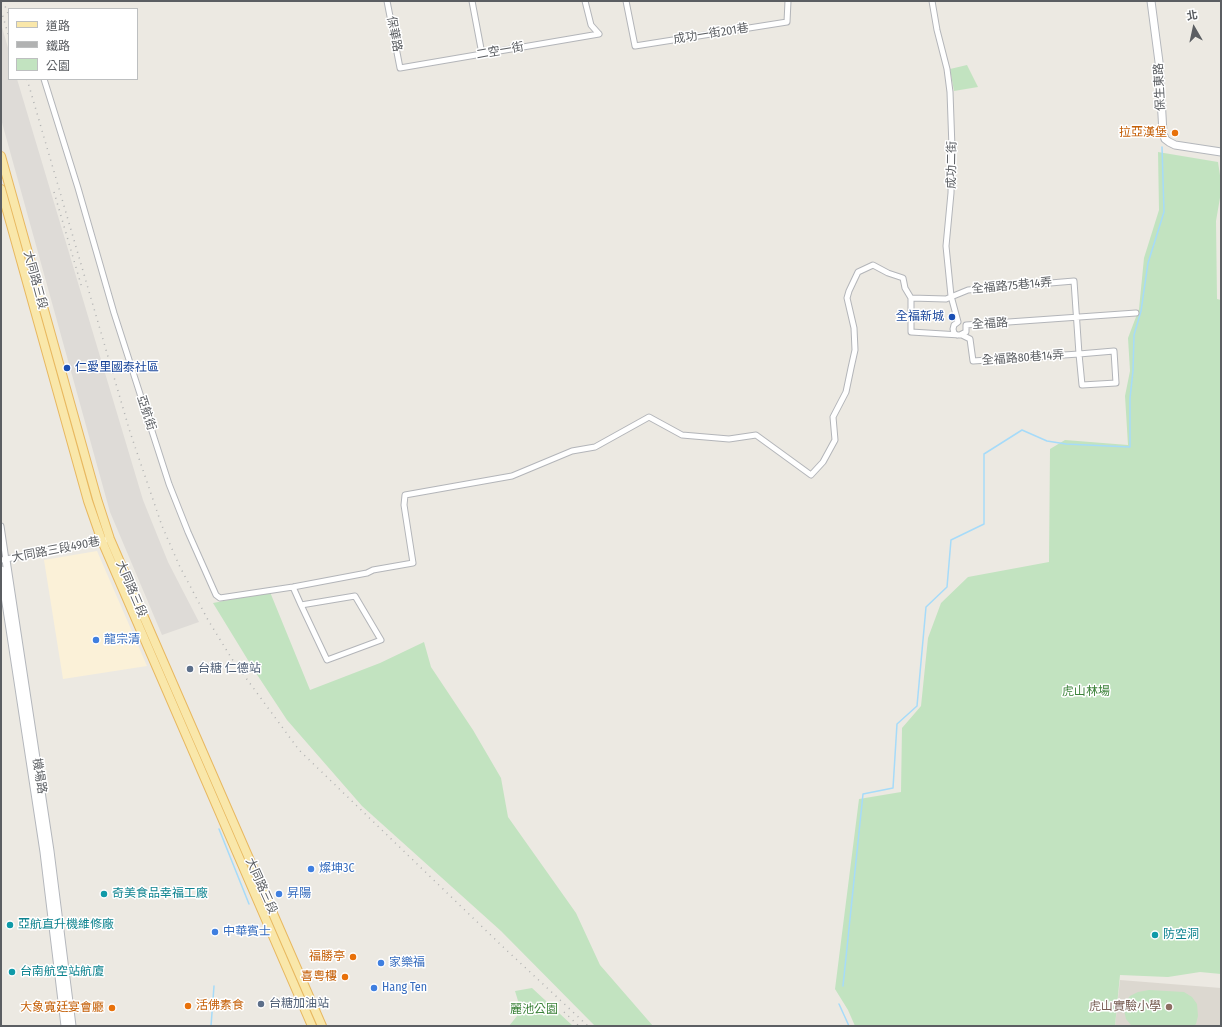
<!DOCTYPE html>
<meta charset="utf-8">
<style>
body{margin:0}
#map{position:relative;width:1222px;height:1027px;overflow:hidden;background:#ece9e2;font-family:"Fira Sans Condensed","Noto Sans TC",sans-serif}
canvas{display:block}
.frame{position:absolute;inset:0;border:2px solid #5b5e62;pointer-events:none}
.legend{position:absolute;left:8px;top:8px;width:130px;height:72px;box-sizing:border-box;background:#fff;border:1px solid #bdbfc0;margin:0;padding:5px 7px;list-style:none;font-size:12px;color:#5b5e62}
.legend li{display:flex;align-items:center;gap:8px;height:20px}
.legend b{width:20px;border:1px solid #bdbfc0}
.north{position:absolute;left:1174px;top:8px;width:40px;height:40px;-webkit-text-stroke:3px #fff;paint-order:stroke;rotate:351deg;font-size:11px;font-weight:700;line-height:16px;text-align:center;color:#5b5e62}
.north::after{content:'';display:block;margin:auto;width:14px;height:18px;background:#5b5e62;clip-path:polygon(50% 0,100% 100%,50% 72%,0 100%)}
</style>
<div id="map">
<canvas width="1222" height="1027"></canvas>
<div class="frame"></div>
<ul class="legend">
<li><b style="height:5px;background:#f9e7aa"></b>道路</li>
<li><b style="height:5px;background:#b1b2b2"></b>鐵路</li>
<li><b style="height:11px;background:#c2e3c0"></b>公園</li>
</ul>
<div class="north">北</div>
</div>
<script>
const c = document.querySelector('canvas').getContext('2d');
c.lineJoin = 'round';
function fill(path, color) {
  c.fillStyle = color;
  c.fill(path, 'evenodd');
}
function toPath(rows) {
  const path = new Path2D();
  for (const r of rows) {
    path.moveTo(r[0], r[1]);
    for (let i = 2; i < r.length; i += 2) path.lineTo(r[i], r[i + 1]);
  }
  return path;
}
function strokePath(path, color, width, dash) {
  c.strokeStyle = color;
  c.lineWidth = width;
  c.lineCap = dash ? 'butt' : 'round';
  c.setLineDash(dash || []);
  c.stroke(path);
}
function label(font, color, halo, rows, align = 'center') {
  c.font = font + ' "Fira Sans Condensed","Noto Sans TC",sans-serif';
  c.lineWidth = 3;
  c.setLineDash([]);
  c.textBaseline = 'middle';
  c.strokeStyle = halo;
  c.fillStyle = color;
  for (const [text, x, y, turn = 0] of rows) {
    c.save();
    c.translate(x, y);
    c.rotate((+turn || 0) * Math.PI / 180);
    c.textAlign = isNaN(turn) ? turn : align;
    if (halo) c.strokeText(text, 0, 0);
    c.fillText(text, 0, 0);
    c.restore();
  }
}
fill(toPath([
 [97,551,147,666,63,679,44,560]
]), '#fbf1d8');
fill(toPath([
 [1,24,9,51,9,79,17,79,143,500,168,562,199,622,162,635,110,512,1,119]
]), '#dedbd7');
fill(toPath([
 [1120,980,1221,988,1221,1026,1115,1026]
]), '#dcd8d0');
fill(toPath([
 [967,65,978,87,954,91,950,69],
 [1158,152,1218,162,1221,182,1221,192,1216,221,1217,299,1221,300,1221,974,1200,972,1168,977,1120,975,1115,1026,855,1026,848,1010,835,989,859,799,901,792,902,728,921,706,928,638,941,603,968,577,1049,562,1050,449,1065,440,1128,445,1125,396,1130,371,1128,338,1139,309,1144,258,1159,210],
 [270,592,310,690,380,663,424,642,431,667,473,730,501,778,508,817,576,913,600,965,653,1026,595,1026,501,931,362,806,287,720,254,670,213,603],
 [532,988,573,1026,509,1026,517,1016,519,1004,515,991],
 [1149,990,1184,992,1192,997,1197,1004,1198,1016,1196,1024,1194,1026,1131,1025,1126,1019,1124,1010,1125,1003,1130,996,1138,992]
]), '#c2e3c0');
strokePath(toPath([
 [219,829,249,904],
 [843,986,863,794,893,788,897,724,917,706,926,607,947,587,951,540,984,524,984,454,1022,430,1047,441,1066,444,1130,447,1130,398,1133,371,1134,335,1141,311,1148,263,1164,212,1162,147],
 [839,1004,849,1026],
 [211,1026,214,986]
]), '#a6dbf9', 1.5);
const street = toPath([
 [387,1,400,68,599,34],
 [472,1,482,54],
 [585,1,591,25,599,34],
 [626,1,635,46,787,22,788,1],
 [932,1,937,30,947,69,950,92,952,148,951,193,946,246,951,296,958,322,954,325,953,329,954,333,957,335],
 [44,79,78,188,114,313,169,484,188,532,216,595,220,598,293,587,367,573,373,570,413,563,404,505,405,495,512,476,572,451,595,447,649,417,682,435,729,439,756,435,811,475,823,462,835,440,833,417,846,392,851,368,855,350,854,328,847,298,849,291,858,272,873,265,888,273,903,278,905,288,911,298,911,332,960,335,966,332,966,325,1136,313],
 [911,298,946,299,968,290,1074,281,1079,354,1082,385,1116,383,1114,351,1079,354,973,361,970,339,962,335],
 [1,526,6,560],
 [1,560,110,539],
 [293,587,301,605,327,660,381,640,355,596,301,605]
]);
const secondary = toPath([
 [1151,1,1159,62,1163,133,1165,139,1169,142,1175,145,1221,152],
 [6,560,50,851,72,1026],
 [1,570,44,852,65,1026]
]);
const primary = toPath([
 [1,156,97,499,110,539,322,1026],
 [1,189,88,501,102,541,312,1026]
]);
strokePath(street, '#b3b5b9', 7);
strokePath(secondary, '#b4b7bc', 9);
strokePath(primary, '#e8b860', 10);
strokePath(street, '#fff', 5);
strokePath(secondary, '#fff', 7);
strokePath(primary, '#f9e7aa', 8);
strokePath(toPath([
 [3,1,9,16],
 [1,10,9,37],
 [27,79,130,432,162,526,179,565,208,620,232,659,299,750,501,945,588,1026],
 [54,192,82,288],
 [564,1012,579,1026]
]), '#b1b2b2', 1.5, [1, 5]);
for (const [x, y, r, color] of [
 [1175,133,4,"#e8710a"],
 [952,317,4,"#1a4fb4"],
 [67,368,4,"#1a4fb4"],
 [96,640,4,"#3f7fe0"],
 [190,669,4,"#5c6f8a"],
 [311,869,4,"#3f7fe0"],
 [104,894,4,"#0f9aa8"],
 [279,894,4,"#3f7fe0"],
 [10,925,4,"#0f9aa8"],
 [215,932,4,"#3f7fe0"],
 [1155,935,4,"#0f9aa8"],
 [353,957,4,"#e8710a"],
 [381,963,4,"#3f7fe0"],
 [12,972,4,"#0f9aa8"],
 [345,977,4,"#e8710a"],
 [374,988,4,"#3f7fe0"],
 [261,1004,4,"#5c6f8a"],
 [188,1006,4,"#e8710a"],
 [1169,1007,4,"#8d6e63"],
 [112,1008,4,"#e8710a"]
]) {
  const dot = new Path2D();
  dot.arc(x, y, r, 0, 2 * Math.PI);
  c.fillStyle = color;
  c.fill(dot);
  strokePath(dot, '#fff', 1.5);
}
label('12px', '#5b5e62', '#fff', [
 ["保華路",394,34,79],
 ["成功一街201巷",711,34,-9],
 ["二空一街",500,51,-10],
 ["保生東路",1160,87,-93],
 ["成功二街",952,165,-89],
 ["大同路三段",35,280,75],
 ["全福路75巷14弄",1012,286,-5],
 ["全福路",990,324,-4],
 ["全福路80巷14弄",1023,358,-4],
 ["亞航街",146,413,72],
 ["大同路三段490巷",56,550,-11],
 ["大同路三段",131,589,67],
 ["機場路",39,776,81],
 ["大同路三段",261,886,66]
]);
label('12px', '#c56008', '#fff', [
 ["拉亞漢堡",1167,133],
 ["福勝亭",345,957],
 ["喜粵樓",337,977],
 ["活佛素食",196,1006,"left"],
 ["大象寬廷宴會廳",104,1008]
], 'right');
label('12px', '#164399', '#fff', [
 ["全福新城",944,317],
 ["仁愛里國泰社區",75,368,"left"]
], 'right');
label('12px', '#366cbe', '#fff', [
 ["龍宗清",104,640],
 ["燦坤3C",319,869],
 ["昇陽",287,894],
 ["中華賓士",223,932],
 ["家樂福",389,963],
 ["Hang Ten",382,988]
], 'left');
label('12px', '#4e5e75', '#fff', [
 ["台糖 仁德站",198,669],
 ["台糖加油站",269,1004]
], 'left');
label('12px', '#3c823a', '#fff', [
 ["虎山林場",1086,692],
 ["麗池公園",534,1010]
]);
label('12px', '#0d838f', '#fff', [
 ["奇美食品幸福工廠",112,894],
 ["亞航直升機維修廠",18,925],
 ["防空洞",1163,935],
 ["台南航空站航廈",20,972]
], 'left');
label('12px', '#785e54', '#fff', [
 ["虎山實驗小學",1161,1007]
], 'right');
</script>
